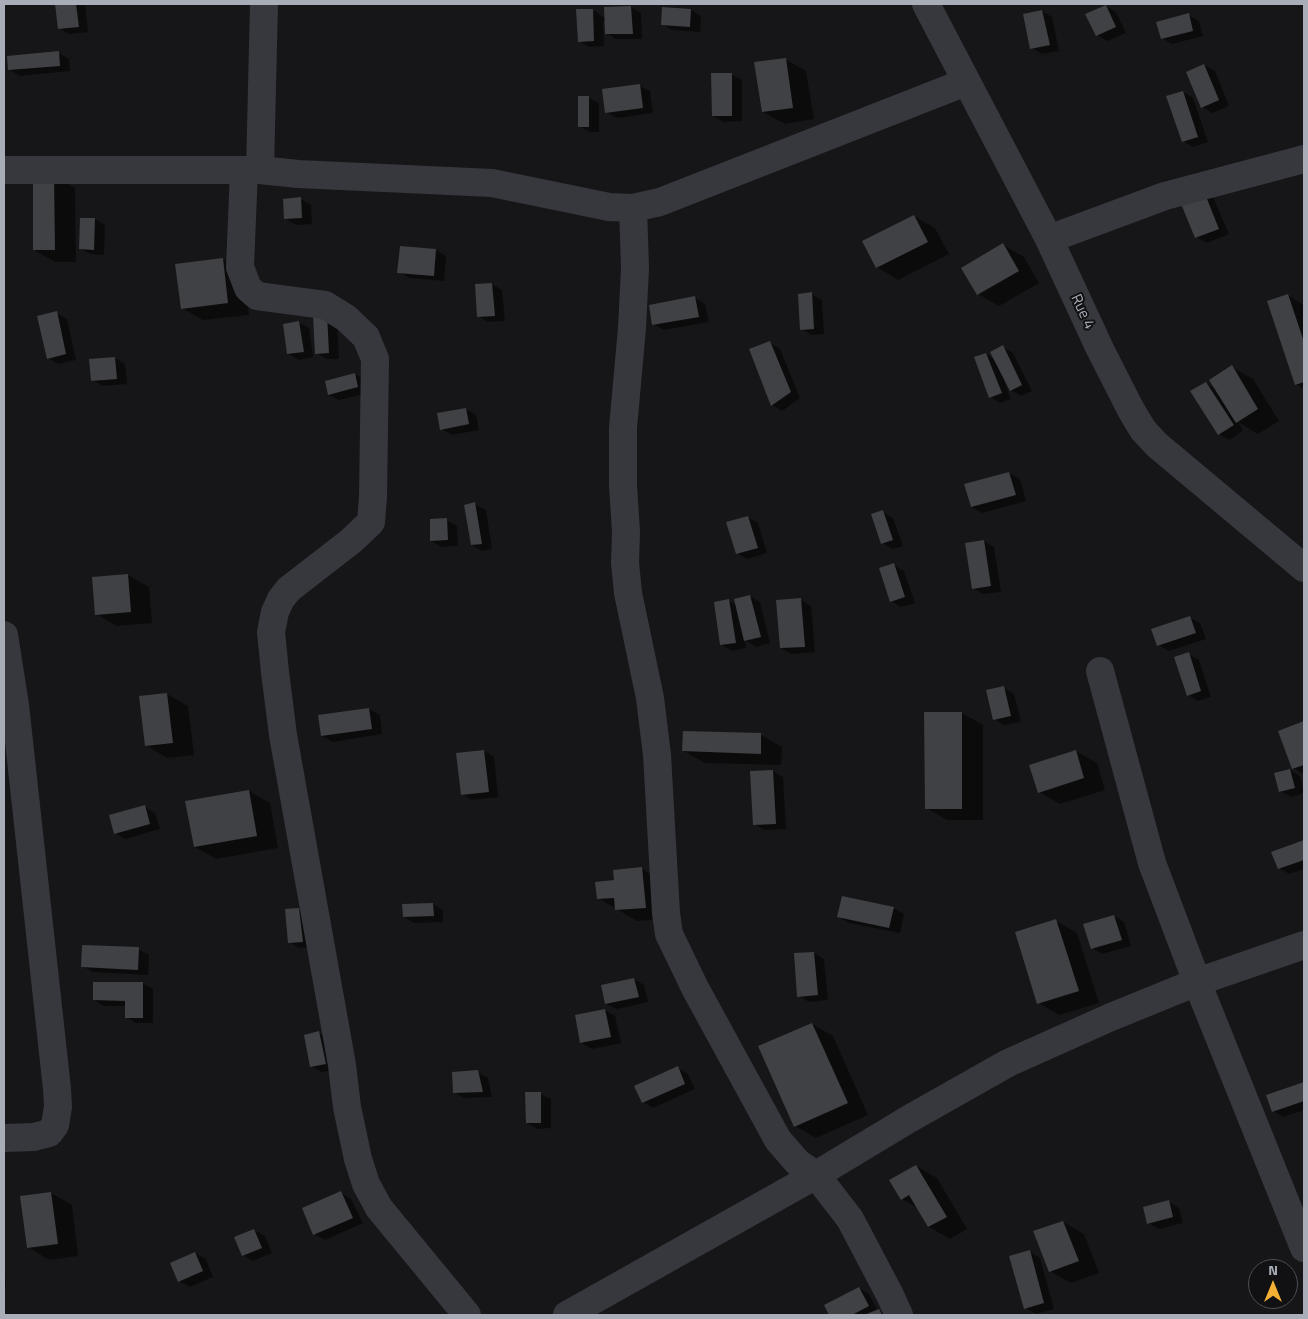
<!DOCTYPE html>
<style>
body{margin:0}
#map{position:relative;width:1308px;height:1319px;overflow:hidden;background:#161618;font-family:"Titillium Web",sans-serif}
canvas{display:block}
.frame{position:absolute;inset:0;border:5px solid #a8adb8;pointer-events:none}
.north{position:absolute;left:1248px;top:1259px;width:50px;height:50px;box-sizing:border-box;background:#111113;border:1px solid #4d4f55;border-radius:50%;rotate:0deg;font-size:14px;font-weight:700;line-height:20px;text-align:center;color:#a8adb8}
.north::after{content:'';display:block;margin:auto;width:18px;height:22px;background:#f2b134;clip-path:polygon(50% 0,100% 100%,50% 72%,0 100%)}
</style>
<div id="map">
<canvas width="1308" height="1319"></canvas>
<div class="frame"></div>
<div class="north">N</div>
</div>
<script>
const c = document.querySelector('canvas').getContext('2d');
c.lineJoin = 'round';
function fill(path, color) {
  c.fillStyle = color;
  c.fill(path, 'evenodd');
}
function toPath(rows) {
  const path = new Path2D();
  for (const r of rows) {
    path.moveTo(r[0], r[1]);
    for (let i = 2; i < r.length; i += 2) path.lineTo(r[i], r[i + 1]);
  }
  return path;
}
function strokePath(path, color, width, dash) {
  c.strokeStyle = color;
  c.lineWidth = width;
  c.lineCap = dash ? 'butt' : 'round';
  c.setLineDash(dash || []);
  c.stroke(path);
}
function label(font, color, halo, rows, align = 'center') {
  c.font = font + ' "Titillium Web",sans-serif';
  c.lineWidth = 4;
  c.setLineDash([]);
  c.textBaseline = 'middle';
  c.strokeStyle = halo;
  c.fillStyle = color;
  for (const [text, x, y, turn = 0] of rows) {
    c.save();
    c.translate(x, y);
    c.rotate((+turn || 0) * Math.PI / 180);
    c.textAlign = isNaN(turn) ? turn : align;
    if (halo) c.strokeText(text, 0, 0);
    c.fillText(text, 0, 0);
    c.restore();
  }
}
fill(toPath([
 [56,4,85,4,88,32,69,34,59,28],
 [1106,6,1116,12,1126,33,1107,41,1097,35],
 [631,7,641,13,642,39,616,39,606,33,605,21,603,21,604,46,589,47,579,41,593,10,605,18],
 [691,10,701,16,700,32,672,30,662,24],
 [1042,11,1052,17,1059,51,1042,54,1032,48],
 [1188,15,1199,21,1203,36,1172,44,1162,38],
 [59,53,69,59,70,71,20,76,10,70],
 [785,59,806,71,814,119,785,124,763,112],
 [1204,65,1215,71,1229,106,1212,113,1202,107],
 [731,74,742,80,742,121,723,122,713,116],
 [640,86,650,91,653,113,617,118,606,112],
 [1183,92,1193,98,1208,142,1193,147,1183,141],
 [589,98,599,103,599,132,590,132,579,126],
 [54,176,75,188,76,262,55,262,34,250],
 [1213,197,1229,234,1207,243,1196,237,1181,200],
 [301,199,311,205,312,224,296,225,286,219],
 [914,216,935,228,949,254,898,280,877,267],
 [95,219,105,225,104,255,91,254,81,249],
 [1003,245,1024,257,1039,283,999,306,978,294],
 [401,247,436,250,446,256,444,281,409,278,399,272],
 [222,259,244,271,249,315,203,320,182,308],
 [492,284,502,290,505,321,488,322,478,316,476,285],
 [811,294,822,300,824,334,812,335,801,329],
 [1288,295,1304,305,1304,389,1296,384],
 [695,298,705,304,709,322,664,330,653,324],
 [56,313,67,319,76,360,58,364,48,358],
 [314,316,337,321,339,359,327,359,316,353],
 [298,322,309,328,313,357,299,360,288,354],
 [770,343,780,349,800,398,782,411,772,405,750,350],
 [1003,347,1013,353,1032,391,1021,396,1011,390,1006,380,1004,381,1011,399,1000,403,990,397,986,354,996,360],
 [115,358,125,364,127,384,103,386,92,380],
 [1232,367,1253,379,1279,421,1258,434,1238,422,1243,431,1229,440,1219,434,1206,383,1216,389],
 [355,374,365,380,368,393,339,400,329,395],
 [466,409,476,415,479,430,452,435,441,429],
 [1009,473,1020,479,1026,501,982,513,972,507],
 [475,504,486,510,492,549,482,551,472,545,466,506],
 [883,512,893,518,903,546,893,549,882,543],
 [747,517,758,523,767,553,747,559,737,553],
 [446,520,457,526,458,546,442,547,431,541],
 [984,541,994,547,1001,592,983,594,973,588],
 [894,565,904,571,915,603,901,607,891,601],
 [128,575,149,587,152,623,117,626,96,614],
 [750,596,760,602,770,643,756,647,745,640,746,648,732,651,722,645,729,601,737,606],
 [801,600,811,606,815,652,791,654,781,648],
 [1190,618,1200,623,1206,639,1169,651,1158,645],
 [1188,654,1199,660,1211,697,1198,701,1188,695],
 [1004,688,1014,694,1021,722,1004,725,994,719],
 [167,694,188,706,194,755,167,758,146,745],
 [369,709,380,715,382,734,333,742,322,736,320,716],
 [962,713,983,725,983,820,947,820,926,808],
 [1304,723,1304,774,1293,768,1280,731],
 [761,735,782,747,781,765,705,763,684,751],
 [484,751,494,757,498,797,472,800,462,794],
 [1076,751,1097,763,1105,790,1060,804,1039,792],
 [1290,770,1300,776,1304,793,1291,797,1280,791],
 [773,771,783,777,786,829,765,830,754,824],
 [249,791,270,803,278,848,216,859,195,847],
 [145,807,155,813,160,829,125,839,115,833],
 [1304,842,1304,869,1289,874,1279,868,1273,853],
 [642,869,663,881,666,919,637,921,598,898,615,881],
 [433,904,443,910,443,922,414,923,404,917],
 [893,908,904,914,900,933,849,923,839,917],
 [299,910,309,916,312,947,299,948,289,942],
 [1114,916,1124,922,1131,946,1102,954,1092,948],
 [1056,921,1077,933,1099,1003,1059,1015,1038,1003],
 [138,949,149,955,148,975,93,972,82,966],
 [814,953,824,959,828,1000,809,1002,799,996,795,954],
 [634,979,644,985,648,1002,617,1009,606,1004],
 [142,983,153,989,153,1023,136,1023,126,1017,126,1006,104,1006,94,1000],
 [605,1010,615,1016,621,1043,592,1049,581,1043],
 [812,1024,833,1036,868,1115,816,1138,795,1126],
 [319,1033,329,1039,336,1070,321,1072,311,1066],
 [678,1068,688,1074,695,1089,653,1108,643,1102],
 [477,1072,488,1078,492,1097,464,1098,454,1092],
 [1304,1084,1304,1110,1283,1117,1273,1111,1268,1096],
 [540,1094,551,1099,551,1128,537,1129,527,1123],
 [916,1166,937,1178,967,1229,950,1239,929,1227,918,1208,902,1199],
 [51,1193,72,1205,78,1256,49,1260,28,1247],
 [341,1193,351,1199,363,1223,325,1240,314,1234],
 [1169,1202,1179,1208,1183,1223,1159,1229,1148,1223],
 [1063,1222,1084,1234,1099,1273,1071,1283,1050,1271],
 [254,1230,265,1236,272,1253,253,1261,243,1255],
 [1030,1252,1040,1258,1054,1309,1036,1314,1025,1308],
 [195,1253,206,1259,213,1277,190,1287,179,1281],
 [4,1269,5,1270,6,1287,4,1288],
 [859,1288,869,1294,878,1311,887,1315,831,1315,826,1306]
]), '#0007');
fill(toPath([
 [55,4,76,4,79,27,58,29],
 [1106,5,1116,27,1096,36,1085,14],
 [631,6,633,34,605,34,604,7],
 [662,7,691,9,690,27,661,25],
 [576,9,593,9,594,41,578,42],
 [1042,10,1050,45,1030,49,1023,14],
 [1189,13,1193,31,1161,39,1156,22],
 [59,51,60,66,8,70,7,56],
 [786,58,793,108,762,112,754,62],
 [1204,64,1219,100,1201,108,1186,72],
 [711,73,732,73,732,116,712,116],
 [640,84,643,108,605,113,602,89],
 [1183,91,1198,137,1182,142,1166,96],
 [578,96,589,96,589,127,578,127],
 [33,175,54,175,55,250,33,250],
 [1203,189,1219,229,1195,238,1179,199],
 [301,197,302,218,284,219,283,199],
 [914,215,928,242,876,268,862,241],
 [80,218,95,218,94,250,79,249],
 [1003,243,1019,271,977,295,961,268],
 [400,246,436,249,434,276,397,273],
 [223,258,228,303,181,309,175,264],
 [492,283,495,316,477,317,475,284],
 [812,292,814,329,800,330,798,294],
 [1288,294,1304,342,1304,382,1295,385,1267,301],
 [695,296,699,317,652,325,649,305],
 [57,311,66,354,47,359,37,316],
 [327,314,329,353,315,354,313,315],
 [299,321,304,352,287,354,283,324],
 [770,341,791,392,771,406,749,349],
 [1003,345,1022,385,1010,391,990,352],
 [986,353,1002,393,989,398,974,357],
 [115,357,117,379,91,381,89,359],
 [1232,365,1258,409,1236,423,1209,380],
 [355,373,358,387,328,395,325,381],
 [1206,382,1234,425,1218,435,1190,391],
 [466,408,469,424,440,430,437,413],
 [1009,472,1016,495,971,507,964,484],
 [475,502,482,544,471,545,464,505],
 [883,510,893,540,881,544,871,514],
 [748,516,758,548,736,554,726,522],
 [447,518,448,540,430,541,430,519],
 [984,540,991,586,972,589,965,543],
 [894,563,905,597,890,602,879,568],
 [128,574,131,612,95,615,92,577],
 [750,595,761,637,744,641,734,599],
 [801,598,805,647,780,648,776,600],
 [729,599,736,643,720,645,714,602],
 [1190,616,1196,633,1157,646,1151,629],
 [1189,652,1201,691,1187,696,1174,657],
 [1004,686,1011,716,993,720,986,690],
 [167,693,173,743,145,746,139,696],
 [369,708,372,729,321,736,318,715],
 [924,712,962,712,962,809,925,809],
 [1304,721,1304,765,1292,769,1278,731],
 [683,731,761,733,761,754,682,751],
 [484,750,489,792,461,795,456,753],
 [1076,750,1084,778,1038,793,1029,765],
 [1290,769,1295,788,1279,792,1274,773],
 [773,770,776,824,753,825,750,771],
 [249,790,257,836,194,847,185,801],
 [145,805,150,824,114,834,109,815],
 [1304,840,1304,860,1278,869,1271,852],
 [642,867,646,908,615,910,614,898,597,899,595,882,614,880,613,870],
 [842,896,894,907,889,928,837,917],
 [433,903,434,916,403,917,402,904],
 [299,908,303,942,288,943,285,909],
 [1114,915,1122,940,1091,949,1083,924],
 [1056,919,1079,991,1037,1004,1015,932],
 [82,945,139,947,138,970,81,967],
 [814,952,818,995,797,997,794,953],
 [634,978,639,997,605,1004,601,985],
 [93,982,143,982,143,1018,125,1018,125,1001,93,1000],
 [605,1009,611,1037,580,1043,575,1015],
 [812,1023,848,1103,794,1127,758,1046],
 [319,1031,326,1064,310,1067,304,1035],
 [678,1066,685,1084,642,1103,634,1086],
 [478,1070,483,1092,453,1093,452,1072],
 [1304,1082,1304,1101,1272,1112,1266,1095],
 [525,1092,541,1092,541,1123,526,1123],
 [916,1165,947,1217,928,1227,909,1195,901,1200,889,1180],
 [341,1191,353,1218,313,1235,302,1208],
 [51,1192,58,1244,27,1248,20,1196],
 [1169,1200,1173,1217,1147,1224,1143,1207],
 [1063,1221,1079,1261,1049,1272,1033,1231],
 [254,1229,262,1248,242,1256,234,1237],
 [1030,1250,1044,1303,1024,1309,1009,1256],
 [195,1252,203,1271,178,1282,170,1263],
 [859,1287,869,1306,852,1315,829,1315,824,1305],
 [879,1309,882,1315,864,1315]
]), '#404145');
strokePath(toPath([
 [926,4,1049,239,1100,349,1131,410,1143,430,1157,445,1304,568],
 [4,170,260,170,298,174,492,183,609,207,633,208,660,202,966,82],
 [244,170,240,267,248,288,257,296,325,305,346,318,366,337,375,359,373,497,371,522,351,541,289,589,281,599,275,612,271,632,275,672,283,735,342,1065,347,1107,358,1159,366,1184,379,1208,467,1315],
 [260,170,264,4],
 [633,208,635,268,632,328,623,428,623,485,626,532,625,563,628,593,650,698,657,755,666,913,669,934,695,988,778,1140,798,1163,816,1175,850,1219,890,1295,899,1315],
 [1049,239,1165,196,1304,159],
 [4,635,15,705,57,1089,58,1107,55,1125,49,1133,34,1137,4,1138],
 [1100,671,1152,863,1197,982,1304,1248],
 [567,1315,816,1175,909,1119,1008,1063,1111,1017,1197,982,1304,945]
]), '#37383d', 28);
label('15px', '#a8adb8', '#111113', [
 ["Rue 4",1082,312,65]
]);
</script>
